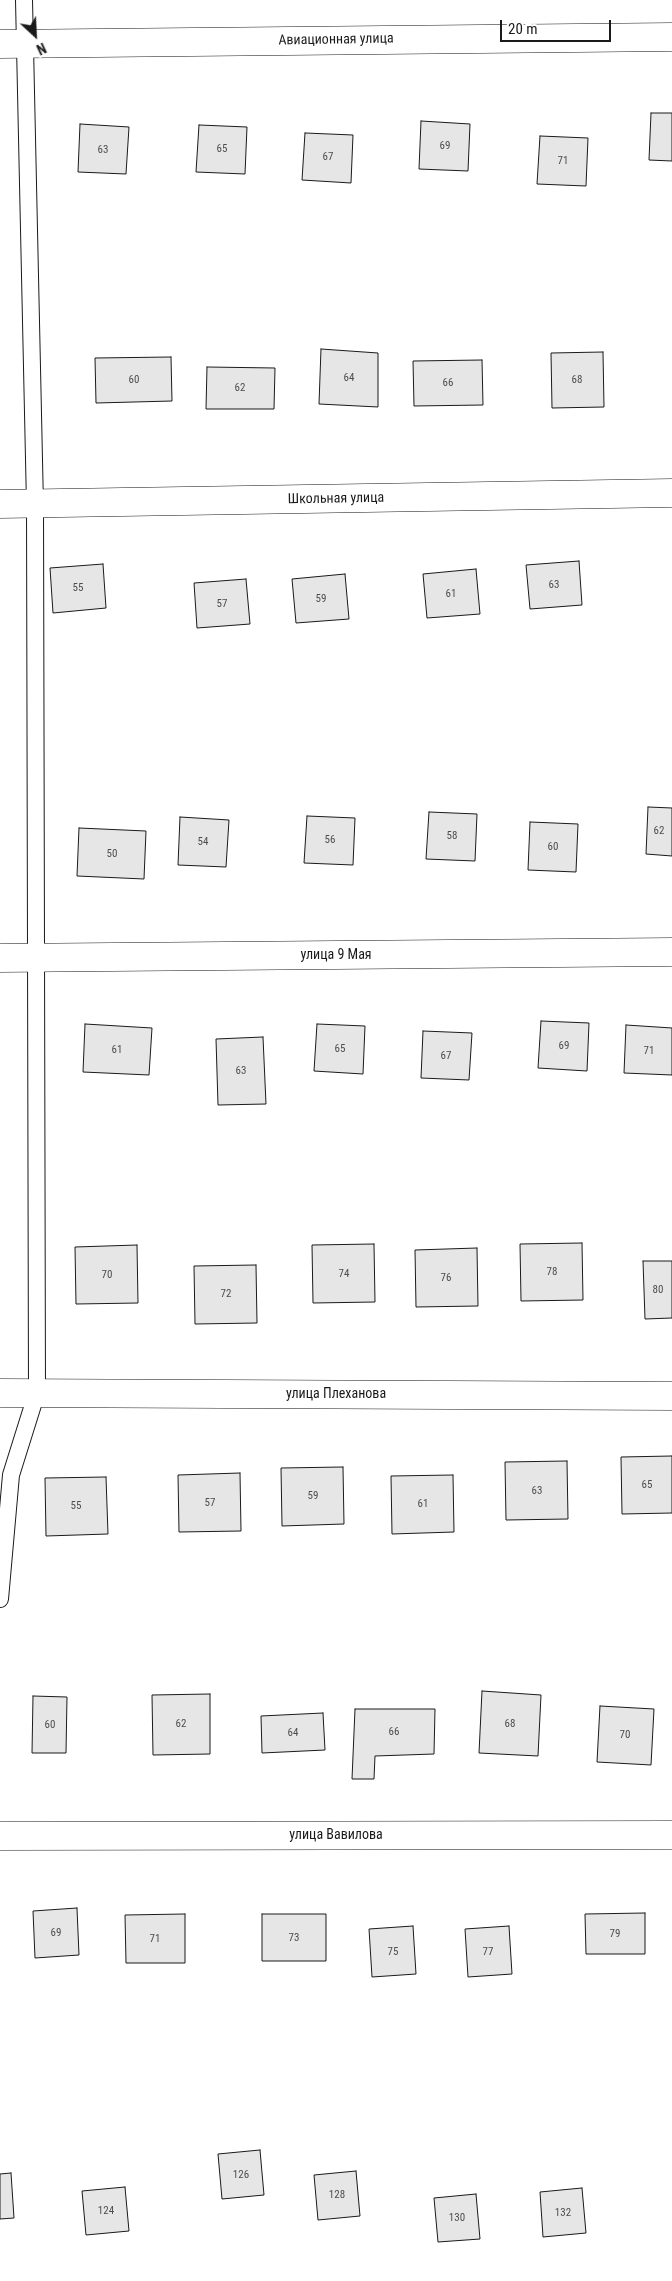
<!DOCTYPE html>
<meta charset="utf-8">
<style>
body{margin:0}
#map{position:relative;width:672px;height:2281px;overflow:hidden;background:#fff;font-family:"Roboto Condensed",sans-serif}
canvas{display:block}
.north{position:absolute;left:10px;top:10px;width:50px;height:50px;-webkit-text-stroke:4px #fff;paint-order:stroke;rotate:155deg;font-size:14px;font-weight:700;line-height:20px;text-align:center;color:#1a1a1a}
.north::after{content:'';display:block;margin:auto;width:18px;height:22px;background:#1a1a1a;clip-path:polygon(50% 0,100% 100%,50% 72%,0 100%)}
.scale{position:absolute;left:500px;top:20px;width:111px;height:22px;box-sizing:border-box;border:2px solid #1a1a1a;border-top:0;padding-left:6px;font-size:15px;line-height:18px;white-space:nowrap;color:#1a1a1a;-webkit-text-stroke:4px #fff;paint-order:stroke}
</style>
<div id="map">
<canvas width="672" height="2281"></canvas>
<div class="north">N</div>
<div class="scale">20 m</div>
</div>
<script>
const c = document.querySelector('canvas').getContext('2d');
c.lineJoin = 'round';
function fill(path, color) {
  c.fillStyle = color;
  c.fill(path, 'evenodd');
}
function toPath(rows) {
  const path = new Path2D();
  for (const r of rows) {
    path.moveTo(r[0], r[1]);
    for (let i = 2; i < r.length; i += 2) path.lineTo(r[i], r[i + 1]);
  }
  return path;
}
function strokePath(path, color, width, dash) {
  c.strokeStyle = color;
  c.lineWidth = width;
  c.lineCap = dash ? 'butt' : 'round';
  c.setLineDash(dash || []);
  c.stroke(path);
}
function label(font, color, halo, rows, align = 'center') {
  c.font = font + ' "Roboto Condensed",sans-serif';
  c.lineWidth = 4;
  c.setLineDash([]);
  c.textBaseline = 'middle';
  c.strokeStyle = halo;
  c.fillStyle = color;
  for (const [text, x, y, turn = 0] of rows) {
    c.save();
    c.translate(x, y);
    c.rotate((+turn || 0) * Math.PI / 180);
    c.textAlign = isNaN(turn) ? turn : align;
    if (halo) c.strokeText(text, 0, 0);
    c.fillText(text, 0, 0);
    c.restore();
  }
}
const building = toPath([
 [651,113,672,113,672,161,649,160,651,113],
 [421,121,470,124,468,171,419,169,421,121],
 [80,124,129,127,126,174,78,172,80,124],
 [199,125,247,127,245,174,196,172,199,125],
 [305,133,353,135,351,183,302,180,305,133],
 [540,136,588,138,586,186,537,184,540,136],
 [321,349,378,353,378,407,319,404,321,349],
 [603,352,604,407,552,408,551,353,603,352],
 [171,357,172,401,96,403,95,358,171,357],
 [482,360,483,405,414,406,413,361,482,360],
 [207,367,275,368,274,409,206,409,207,367],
 [579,561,582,605,530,609,526,565,579,561],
 [103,564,106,608,53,613,50,568,103,564],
 [476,569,480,614,427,618,423,574,476,569],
 [345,574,349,619,296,623,292,579,345,574],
 [246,579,250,624,197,628,194,583,246,579],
 [648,807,672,808,672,856,646,854,648,807],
 [429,812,477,814,475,861,426,859,429,812],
 [307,816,355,818,353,865,304,863,307,816],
 [180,817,229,820,226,867,178,865,180,817],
 [530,822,578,824,576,872,528,870,530,822],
 [79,828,146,831,144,879,77,876,79,828],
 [541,1021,589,1023,587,1071,538,1068,541,1021],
 [85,1024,152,1028,149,1075,83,1072,85,1024],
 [317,1024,365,1026,363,1074,314,1071,317,1024],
 [626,1025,672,1028,672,1075,624,1073,626,1025],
 [423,1031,472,1033,469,1080,421,1078,423,1031],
 [263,1037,266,1104,218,1105,216,1039,263,1037],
 [582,1243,583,1300,521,1301,520,1244,582,1243],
 [374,1244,375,1302,313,1303,312,1245,374,1244],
 [137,1245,138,1303,76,1304,75,1247,137,1245],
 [477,1248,478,1306,416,1307,415,1250,477,1248],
 [643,1261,672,1261,672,1318,645,1319,643,1261],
 [256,1265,257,1323,195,1324,194,1266,256,1265],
 [672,1456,672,1513,622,1514,621,1457,672,1456],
 [567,1461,568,1519,506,1520,505,1462,567,1461],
 [343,1467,344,1524,282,1526,281,1468,343,1467],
 [240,1473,241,1531,179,1532,178,1475,240,1473],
 [453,1475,454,1532,392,1534,391,1476,453,1475],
 [106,1477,108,1534,46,1536,45,1478,106,1477],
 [482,1691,541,1695,538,1756,479,1753,482,1691],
 [210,1694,210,1754,153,1755,152,1695,210,1694],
 [33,1696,67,1697,66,1753,32,1753,33,1696],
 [600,1706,654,1709,651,1765,597,1762,600,1706],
 [355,1709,435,1709,434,1754,375,1756,374,1779,352,1779,355,1709],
 [323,1713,325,1750,262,1753,261,1716,323,1713],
 [77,1908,79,1955,35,1958,33,1911,77,1908],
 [645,1913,645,1954,586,1954,585,1914,645,1913],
 [185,1914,185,1963,126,1963,125,1915,185,1914],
 [262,1914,326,1914,326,1961,262,1961,262,1914],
 [413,1926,416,1974,372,1977,369,1929,413,1926],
 [509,1926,512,1974,468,1977,465,1929,509,1926],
 [260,2150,264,2195,222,2199,218,2154,260,2150],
 [356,2171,360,2216,318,2220,314,2175,356,2171],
 [11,2173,14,2218,0,2219,0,2174,11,2173],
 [125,2187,129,2231,86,2235,82,2191,125,2187],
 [582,2188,586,2233,543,2237,540,2192,582,2188],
 [476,2194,480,2239,438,2242,434,2198,476,2194]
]);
fill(building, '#e6e6e6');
strokePath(building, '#1a1a1a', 1);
const service = toPath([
 [0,1599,11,1475,37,1392,35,505,24,0]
]);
const minor = toPath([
 [0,44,672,37],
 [0,504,672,493],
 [0,958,672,952],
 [0,1393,672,1396],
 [0,1836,672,1835]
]);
strokePath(service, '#1a1a1a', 18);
strokePath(minor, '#1a1a1a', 29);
strokePath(service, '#fff', 16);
strokePath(minor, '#fff', 28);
label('11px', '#4d4d4d', null, [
 ["69",445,146],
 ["65",222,149],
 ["63",103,150],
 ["67",328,157],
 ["71",563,161],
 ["64",349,378],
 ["60",134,380],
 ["68",577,380],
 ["66",448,383],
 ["62",240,388],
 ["63",554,585],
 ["55",78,588],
 ["61",451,594],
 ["59",321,599],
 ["57",222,604],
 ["62",659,831],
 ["58",452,836],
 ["56",330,840],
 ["54",203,842],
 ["60",553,847],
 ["50",112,854],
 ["69",564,1046],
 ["65",340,1049],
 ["61",117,1050],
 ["71",649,1051],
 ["67",446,1056],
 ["63",241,1071],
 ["78",552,1272],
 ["74",344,1274],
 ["70",107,1275],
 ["76",446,1278],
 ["80",658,1290],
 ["72",226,1294],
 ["65",647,1485],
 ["63",537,1491],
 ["59",313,1496],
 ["57",210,1503],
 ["61",423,1504],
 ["55",76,1506],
 ["62",181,1724],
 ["68",510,1724],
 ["60",50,1725],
 ["66",394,1732],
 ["64",293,1733],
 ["70",625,1735],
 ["69",56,1933],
 ["79",615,1934],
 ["73",294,1938],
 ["71",155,1939],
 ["75",393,1952],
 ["77",488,1952],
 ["126",241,2175],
 ["128",337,2195],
 ["124",106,2211],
 ["132",563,2213],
 ["130",457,2218]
]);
label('14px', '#1a1a1a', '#fff', [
 ["Авиационная улица",336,40,-1],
 ["Школьная улица",336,499,-1],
 ["улица 9 Мая",336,955],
 ["улица Плеханова",336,1394],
 ["улица Вавилова",336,1835]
]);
</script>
